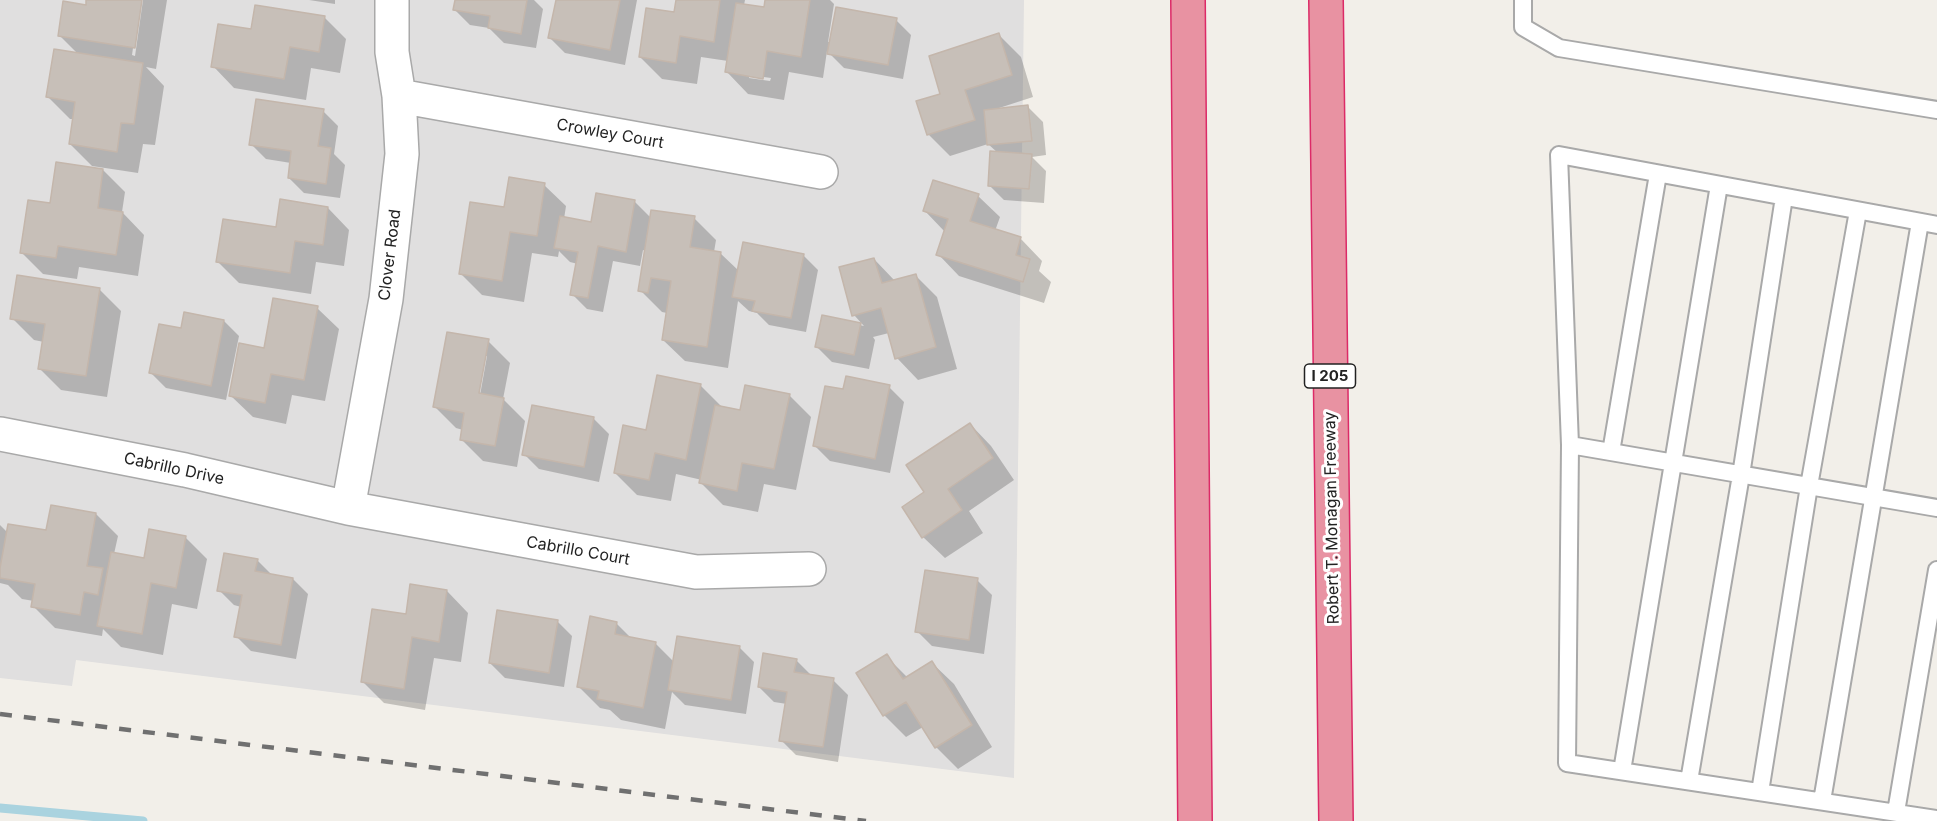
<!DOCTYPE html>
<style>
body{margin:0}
canvas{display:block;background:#f2efe9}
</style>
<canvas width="1937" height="821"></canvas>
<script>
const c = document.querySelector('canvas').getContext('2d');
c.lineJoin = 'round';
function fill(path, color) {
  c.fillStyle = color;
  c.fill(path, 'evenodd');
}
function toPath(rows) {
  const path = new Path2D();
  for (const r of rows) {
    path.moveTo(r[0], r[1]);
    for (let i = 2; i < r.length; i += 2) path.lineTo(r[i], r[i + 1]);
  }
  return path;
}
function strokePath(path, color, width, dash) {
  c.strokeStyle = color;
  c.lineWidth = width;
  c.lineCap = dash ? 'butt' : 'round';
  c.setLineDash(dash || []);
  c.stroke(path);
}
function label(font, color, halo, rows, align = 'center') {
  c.font = font + ' Inter,sans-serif';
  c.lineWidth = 6;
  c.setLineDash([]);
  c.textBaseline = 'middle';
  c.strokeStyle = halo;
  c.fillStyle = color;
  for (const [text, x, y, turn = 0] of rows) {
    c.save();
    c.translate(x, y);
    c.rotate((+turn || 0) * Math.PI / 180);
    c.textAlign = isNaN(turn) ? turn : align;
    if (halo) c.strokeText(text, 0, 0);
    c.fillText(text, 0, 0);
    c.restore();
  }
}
fill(toPath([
 [0,0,1024,0,1014,778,76,660,72,686,0,678]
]), '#e0dfdf');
fill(toPath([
 [88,0,140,0,132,55,135,56,143,0,167,0,156,69,146,67,164,86,155,145,143,144,138,173,92,166,70,144,74,119,70,119,48,97,78,54,59,35,87,7],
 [309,0,335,0,335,4],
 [456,0,534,0,543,9,536,48,504,43,489,28,470,25,455,10],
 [558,0,637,0,625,65,565,53,550,38],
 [678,0,745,0,744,5,765,9,766,0,830,0,834,4,828,42,831,42,896,20,911,35,903,79,844,68,827,51,823,78,789,72,784,100,748,94,727,72,728,61,701,57,697,84,662,79,640,57,676,14],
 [749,75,771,78,770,81,749,78],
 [324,17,346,39,340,73,311,68,306,100,234,88,213,66],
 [999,35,1021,57,1033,97,996,109,996,110,1028,107,1043,122,1046,155,1032,157,1046,171,1044,203,1004,200,989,185,998,153,988,144,950,156,928,134,942,94],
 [323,111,338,126,334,154,345,165,340,198,304,193,289,178,291,163,266,159,251,144],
 [103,170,125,192,122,212,144,235,138,276,79,267,77,279,43,274,21,252,52,204],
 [544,185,566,206,564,219,592,224,635,202,651,218,694,218,716,240,714,252,720,253,739,271,803,255,818,270,806,332,769,325,757,313,749,311,738,301,728,368,685,361,663,340,667,313,662,312,640,290,646,251,643,250,640,266,613,261,603,312,587,309,572,294,578,264,570,262,559,251,558,257,532,253,524,302,482,295,460,273,505,209],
 [978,196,1000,217,995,231,1021,239,1042,261,1039,271,1051,282,1044,303,959,276,938,254,945,232,925,211],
 [328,208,349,230,344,266,316,262,311,294,239,283,217,261,277,229],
 [874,259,895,281,915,275,937,297,957,369,918,380,897,358,889,333,873,337,875,340,869,369,832,362,817,347,823,317,864,326,854,315],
 [99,289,121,311,107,397,61,390,39,368,44,342,34,340,12,318],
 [317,308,339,329,325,401,292,395,286,424,253,417,231,396,265,350],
 [224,321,239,336,226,400,166,388,151,373,182,330],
 [488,341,510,363,503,399,525,421,517,467,483,461,461,439,463,430,456,428,435,407],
 [484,356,487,356,479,401,476,400],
 [700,385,722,407,741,412,789,395,811,417,796,490,764,484,758,512,723,505,701,483,702,480,676,474,671,501,637,495,615,473,647,432],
 [889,387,904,402,890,473,830,461,815,446,844,391],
 [594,419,609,434,599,482,539,469,524,454],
 [970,424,991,446,1014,480,969,511,983,533,945,558,923,537,926,492],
 [96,514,118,536,114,554,145,560,185,537,207,559,197,609,172,604,163,655,121,647,103,629,102,636,55,628,33,606,34,601,22,599,8,585,0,583,0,525,8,533,47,532],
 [257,560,273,576,293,579,308,594,296,659,251,651,236,636,241,607,234,605,219,590],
 [977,580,992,595,984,654,932,646,917,631],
 [447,591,468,613,461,662,434,658,425,710,384,703,362,681,407,616],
 [557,621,572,636,564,687,505,678,490,663],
 [616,623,632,639,655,643,674,662,739,647,754,662,746,714,685,705,672,692,665,729,621,720,610,710,600,708,578,686],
 [886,656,908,678,932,663,954,684,992,747,958,769,936,747,923,727,906,737,884,715,858,673],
 [796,660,811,675,833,680,848,695,838,762,796,755,781,740,787,704,774,702,759,687]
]), '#0003');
strokePath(toPath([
 [0,808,143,821]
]), '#aad3df', 9);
const building = toPath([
 [86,0,142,0,135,48,58,36,63,1,86,5,86,0],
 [455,0,527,0,521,34,488,28,490,16,453,10,455,0],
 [556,0,620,0,610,50,548,38,556,0],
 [676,0,720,0,714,42,680,36,676,63,639,57,646,8,674,12,676,0],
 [765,0,810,0,801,57,767,51,763,79,725,72,736,3,764,7,765,0],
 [255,5,325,16,319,52,290,47,284,79,211,67,218,24,251,29,255,5],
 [836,7,897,18,888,65,827,54,836,7],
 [999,33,1012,75,965,90,975,120,927,135,916,101,940,94,929,56,999,33],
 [54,49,143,63,134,124,121,123,117,152,69,144,75,102,46,97,54,49],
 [256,99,324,109,318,146,331,148,326,184,288,178,291,151,249,145,256,99],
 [1028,105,1032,141,987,145,984,110,1028,105],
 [990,151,1032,154,1029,189,988,186,990,151],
 [56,162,103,169,98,208,123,212,116,255,58,246,56,258,20,253,28,200,50,203,56,162],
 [509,177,545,183,537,236,510,232,502,281,459,274,470,202,504,207,509,177],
 [933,180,979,194,970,221,1021,237,1016,255,1030,259,1023,282,936,255,948,219,923,211,933,180],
 [596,193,635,200,626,252,598,246,588,298,570,295,578,252,554,248,560,216,591,222,596,193],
 [280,199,328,207,323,245,295,241,290,273,216,262,223,219,276,227,280,199],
 [651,210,695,216,690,247,721,252,707,347,662,340,671,281,651,278,648,293,638,291,651,210],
 [743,242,804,254,791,318,752,311,755,301,732,297,743,242],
 [874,258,882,283,916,274,936,347,895,359,881,308,852,316,839,267,874,258],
 [17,275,100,288,86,376,38,369,45,324,10,319,17,275],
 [273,298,318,306,304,380,271,374,265,403,229,396,239,343,264,348,273,298],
 [184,312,224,320,211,386,149,373,159,324,181,328,184,312],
 [822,315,861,323,854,355,815,347,822,315],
 [447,332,489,339,479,393,504,398,495,446,460,440,464,413,433,407,447,332],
 [657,375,701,384,686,460,655,453,649,480,614,473,623,425,646,430,657,375],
 [846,376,890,385,875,459,813,446,825,386,843,389,846,376],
 [745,385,790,394,774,469,742,463,737,491,699,483,715,405,740,410,745,385],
 [532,405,594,417,584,467,522,455,532,405],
 [970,423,993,458,948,489,962,510,922,538,902,507,924,492,906,465,970,423],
 [51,505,96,513,87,566,103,568,98,595,84,592,80,615,31,607,35,584,0,578,0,568,8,524,46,530,51,505],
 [149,529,186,536,176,588,151,583,142,634,97,626,111,552,144,558,149,529],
 [224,553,258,559,255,571,293,578,281,645,234,637,242,595,217,591,224,553],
 [925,570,978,578,969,640,915,632,925,570],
 [410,584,447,590,439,642,412,637,404,689,361,682,372,609,406,614,410,584],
 [497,610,558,620,549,673,489,663,497,610],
 [590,616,617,622,615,634,656,642,643,708,597,699,599,691,577,687,590,616],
 [677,636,740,646,731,700,668,690,677,636],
 [763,653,797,659,794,672,834,678,823,747,779,741,787,692,758,687,763,653],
 [887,654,903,679,932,661,972,725,935,748,906,702,883,716,856,673,887,654]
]);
fill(building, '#c7bfb8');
strokePath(building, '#c4b6ab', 1.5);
const lane = toPath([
 [1523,0,1523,27,1559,48,1937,110],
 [1937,225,1559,155,1570,445,1937,508],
 [1570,445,1567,763,1937,819],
 [1611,452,1658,174],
 [1622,771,1719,185],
 [1689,781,1741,475,1784,197],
 [1760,792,1809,486,1858,211],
 [1822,801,1920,222],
 [1896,812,1937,570]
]);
const street = toPath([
 [399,96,821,172],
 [0,434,185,470,348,508,696,572,809,569],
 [348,508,386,299,402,154,399,96,392,52,392,0]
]);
const highway = toPath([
 [1188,0,1195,821],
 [1326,0,1336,821]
]);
strokePath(lane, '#a9a9a9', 20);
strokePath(street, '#a9a9a9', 36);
strokePath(highway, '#dc2a67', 36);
strokePath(lane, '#fff', 16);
strokePath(street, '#fff', 33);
strokePath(highway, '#e892a2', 33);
strokePath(toPath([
 [0,714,866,821]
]), '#707070', 4.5, [12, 12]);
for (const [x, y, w] of [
 [1330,376,51]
]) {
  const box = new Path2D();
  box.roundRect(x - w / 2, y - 12, w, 24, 4.5);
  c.fillStyle = '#fff';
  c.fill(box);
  strokePath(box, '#222', 1.5);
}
label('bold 15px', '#222', null, [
 ["I 205",1330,376]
]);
label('16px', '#222', '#fff', [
 ["Crowley Court",610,134,10],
 ["Clover Road",390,255,-83],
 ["Cabrillo Drive",174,469,12],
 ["Robert T. Monagan Freeway",1332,518,-91],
 ["Cabrillo Court",578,551,10]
]);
</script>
